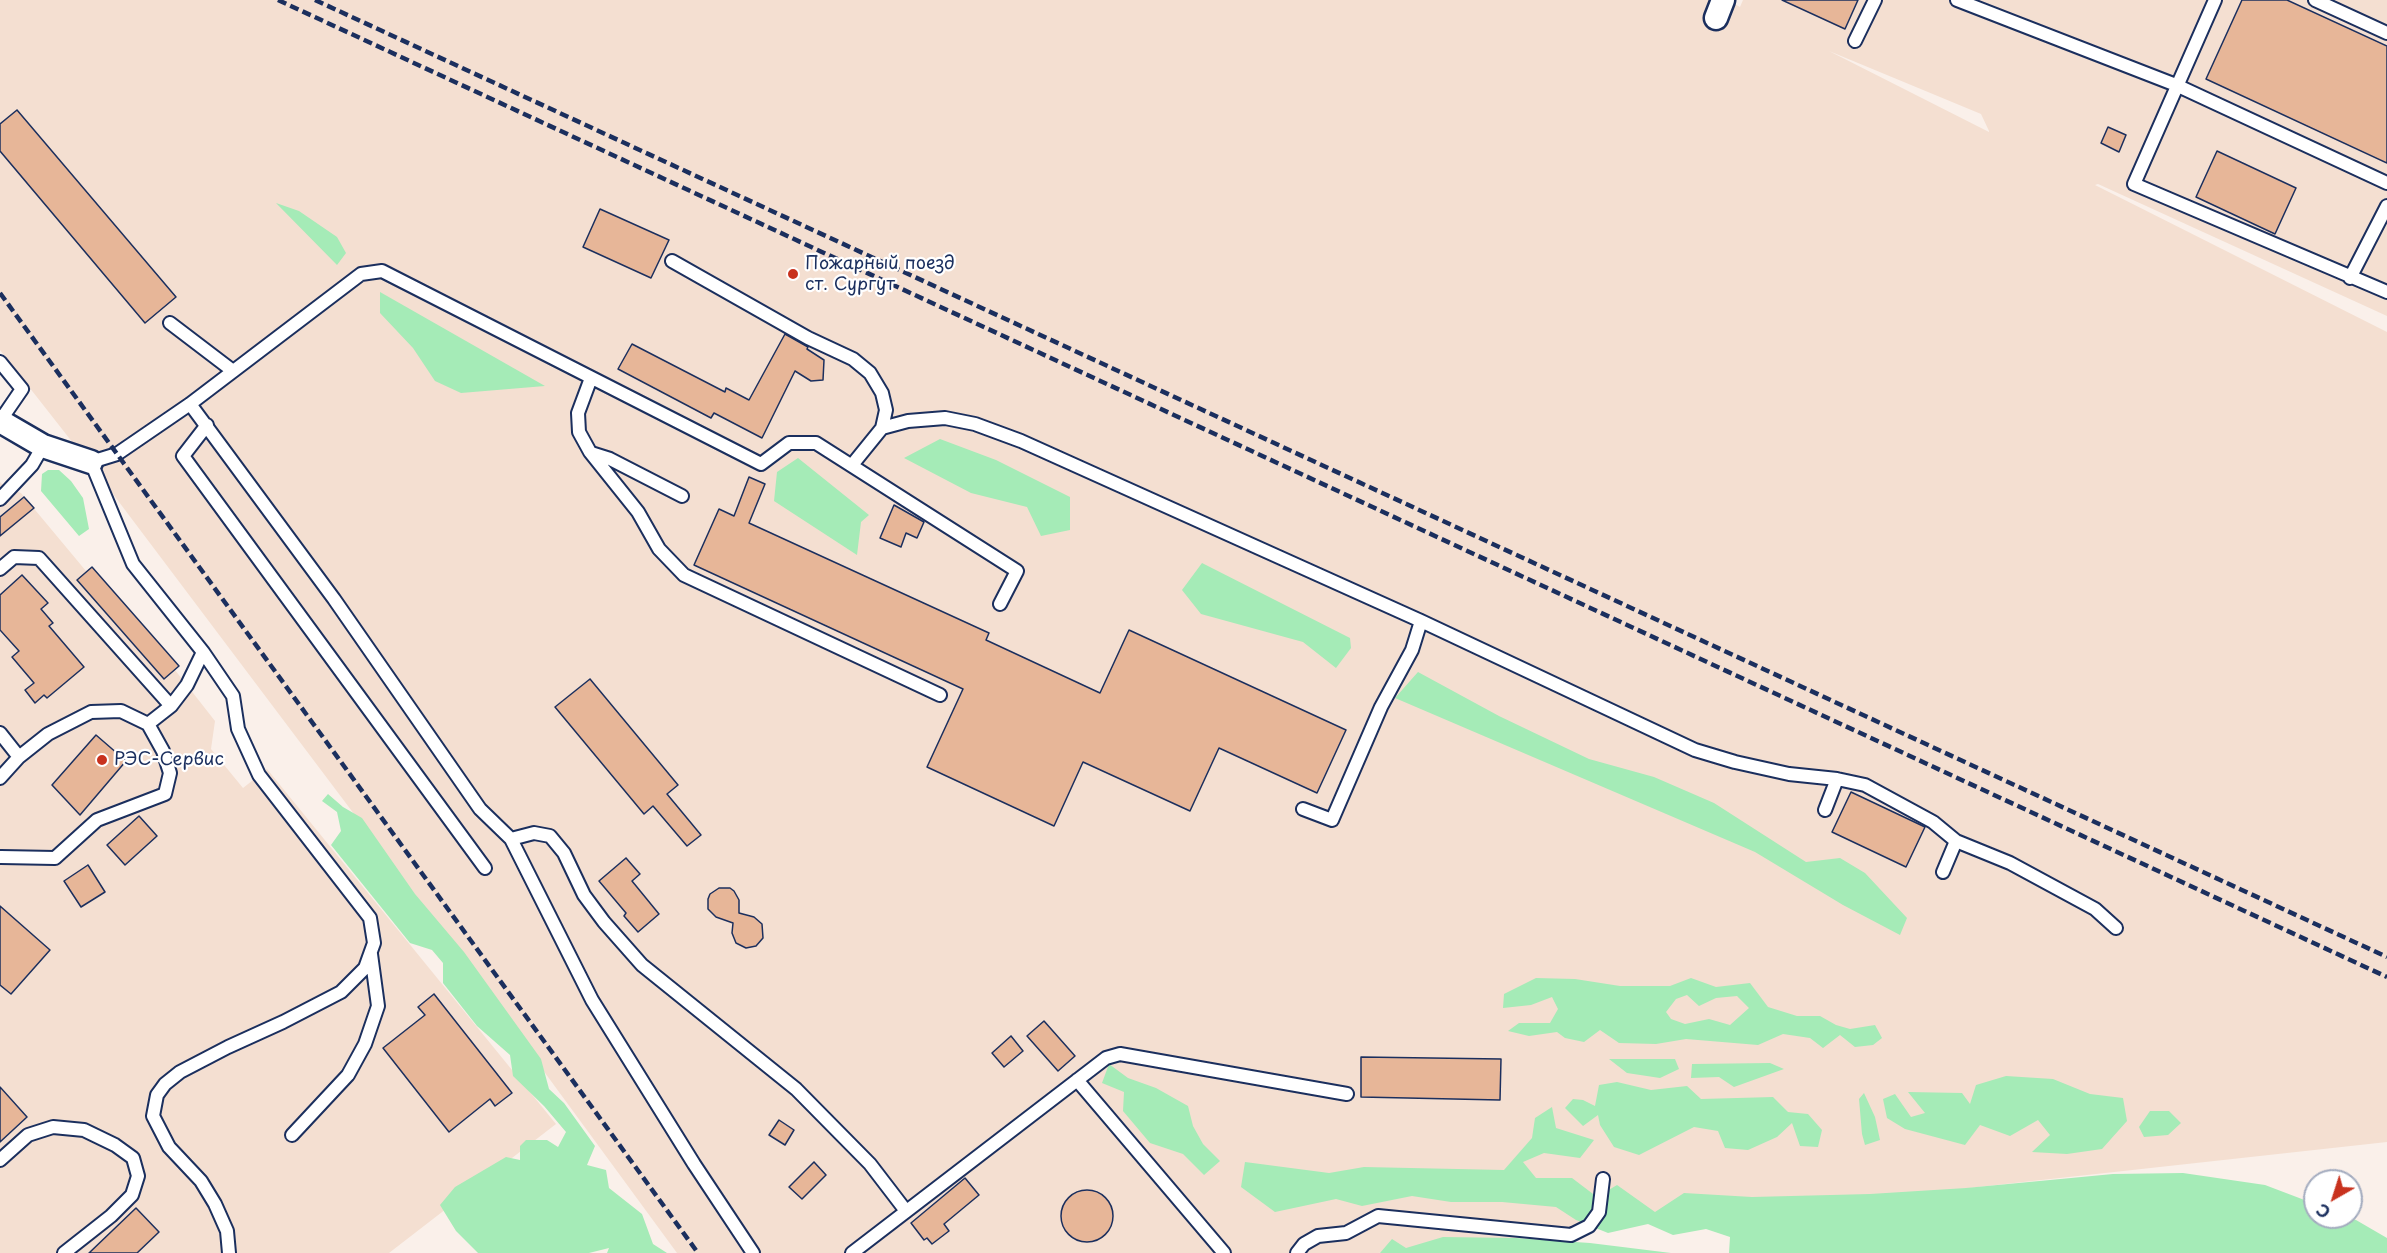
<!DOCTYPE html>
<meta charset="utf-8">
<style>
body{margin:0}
#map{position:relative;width:2387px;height:1253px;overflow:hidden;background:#faf0ea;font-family:"Playpen Sans",sans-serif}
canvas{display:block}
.north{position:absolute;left:2303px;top:1169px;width:60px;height:60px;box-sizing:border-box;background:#fff;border:2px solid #a4acbf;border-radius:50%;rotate:219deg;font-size:16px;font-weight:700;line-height:24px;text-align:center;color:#1b2f5e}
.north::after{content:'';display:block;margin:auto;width:21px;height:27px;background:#c8321e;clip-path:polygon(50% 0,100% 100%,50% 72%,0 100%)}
</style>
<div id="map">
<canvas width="2387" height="1253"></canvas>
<div class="north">С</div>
</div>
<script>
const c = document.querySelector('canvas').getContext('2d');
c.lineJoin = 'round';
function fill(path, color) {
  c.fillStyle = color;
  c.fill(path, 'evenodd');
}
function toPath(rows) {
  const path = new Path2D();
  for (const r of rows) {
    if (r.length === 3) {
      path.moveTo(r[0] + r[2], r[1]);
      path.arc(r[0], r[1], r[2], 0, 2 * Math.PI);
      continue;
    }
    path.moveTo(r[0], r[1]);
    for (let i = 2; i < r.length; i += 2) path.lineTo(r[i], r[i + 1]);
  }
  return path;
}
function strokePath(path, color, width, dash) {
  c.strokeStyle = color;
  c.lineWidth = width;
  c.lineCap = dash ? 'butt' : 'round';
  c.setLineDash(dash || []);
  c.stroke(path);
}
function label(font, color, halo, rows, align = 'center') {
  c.font = font + ' "Playpen Sans",sans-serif';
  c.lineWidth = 4.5;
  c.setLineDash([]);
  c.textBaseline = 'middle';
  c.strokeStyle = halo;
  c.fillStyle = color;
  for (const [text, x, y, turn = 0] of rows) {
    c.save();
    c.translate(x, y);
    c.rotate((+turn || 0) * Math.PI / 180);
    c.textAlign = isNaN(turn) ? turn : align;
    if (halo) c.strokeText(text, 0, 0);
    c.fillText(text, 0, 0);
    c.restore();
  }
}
fill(toPath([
 [0,0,1727,0,1740,7,1743,0,2387,0,2387,316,2098,184,2095,185,2387,332,2387,1142,1378,1253,677,1253,400,875,113,494,0,350],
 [1829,51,1981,114,1989,131,1989,132],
 [0,482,4,486,21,493,86,571,92,567,179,666,175,670,215,721,211,749,243,788,267,769,556,1124,389,1253,0,1253]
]), '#f4dfd1');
fill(toPath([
 [276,203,299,211,337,237,346,253,337,265],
 [380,292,545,386,461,393,435,381,413,348,380,313],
 [940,439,996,460,1070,497,1070,530,1041,536,1027,507,971,493,904,458],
 [798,458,869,515,861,522,857,555,774,501,777,472],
 [48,470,59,470,71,481,83,498,89,529,79,536,41,491,42,474],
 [1202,563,1350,638,1351,648,1336,668,1303,642,1201,614,1182,590],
 [1418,672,1499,716,1589,759,1654,777,1714,803,1806,862,1840,858,1865,873,1907,918,1900,935,1843,905,1755,852,1395,698],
 [328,794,343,807,362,818,415,894,464,952,541,1059,549,1089,564,1103,595,1146,587,1165,606,1170,609,1188,642,1214,653,1244,667,1253,607,1253,609,1248,589,1253,478,1253,456,1231,440,1205,455,1187,506,1157,520,1160,520,1146,526,1140,547,1140,558,1147,566,1132,544,1106,513,1076,510,1055,477,1026,443,983,443,963,432,950,410,943,331,845,341,831,337,812,322,801],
 [1536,978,1575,979,1620,986,1670,986,1691,978,1716,987,1750,983,1768,1007,1797,1016,1820,1016,1836,1025,1850,1029,1875,1025,1882,1038,1873,1045,1855,1047,1840,1035,1823,1048,1810,1038,1783,1034,1758,1045,1686,1039,1656,1044,1619,1043,1600,1030,1584,1042,1565,1038,1557,1032,1529,1036,1508,1031,1519,1023,1550,1023,1558,1009,1552,997,1531,1005,1503,1008,1504,994],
 [1687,995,1699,1006,1716,998,1737,996,1749,1008,1730,1025,1709,1019,1685,1024,1671,1019,1666,1012,1676,999],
 [1609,1059,1675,1059,1679,1069,1660,1078,1627,1073],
 [1770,1063,1784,1069,1734,1087,1719,1077,1691,1078,1692,1064],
 [1109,1064,1128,1078,1156,1088,1188,1106,1193,1126,1203,1144,1220,1161,1204,1175,1183,1154,1150,1143,1123,1111,1124,1092,1102,1083],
 [2006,1076,2053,1079,2090,1094,2123,1098,2127,1121,2102,1149,2067,1154,2032,1152,2050,1135,2038,1120,2010,1136,1980,1125,1965,1145,1905,1129,1887,1118,1883,1099,1895,1094,1911,1117,1925,1113,1908,1092,1962,1093,1970,1104,1976,1085],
 [1617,1082,1651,1090,1687,1086,1701,1099,1773,1097,1788,1112,1808,1114,1822,1130,1818,1147,1800,1146,1792,1123,1777,1137,1748,1150,1725,1148,1718,1131,1694,1127,1639,1155,1614,1147,1600,1125,1598,1115,1583,1126,1565,1108,1573,1099,1583,1100,1595,1106,1599,1085],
 [1864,1093,1875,1117,1880,1140,1865,1145,1862,1134,1859,1099],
 [1552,1107,1556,1128,1594,1140,1580,1158,1544,1153,1523,1162,1536,1178,1572,1178,1597,1197,1617,1185,1655,1212,1684,1193,1752,1197,1870,1194,1966,1188,2113,1174,2183,1173,2265,1185,2315,1204,2315,1217,2348,1217,2356,1220,2387,1238,2387,1253,1729,1253,1730,1237,1706,1229,1673,1235,1648,1224,1608,1233,1576,1220,1556,1207,1502,1202,1451,1202,1412,1196,1362,1206,1336,1199,1275,1212,1241,1187,1245,1162,1329,1173,1364,1167,1504,1170,1532,1138,1535,1118],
 [2150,1111,2169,1111,2181,1123,2168,1135,2144,1137,2139,1127],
 [1443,1237,1516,1238,1590,1243,1671,1253,1380,1253,1392,1239,1406,1248]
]), '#a5ebb7');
const building = toPath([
 [1782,0,1858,0,1845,29,1782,0],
 [2242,0,2287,0,2387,46,2387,163,2206,79,2242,0],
 [17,110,176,297,145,323,0,151,0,124,17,110],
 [2108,127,2126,135,2119,152,2101,143,2108,127],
 [2217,151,2296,188,2275,234,2196,197,2217,151],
 [600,209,669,240,651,278,583,247,600,209],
 [785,334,808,347,807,349,824,360,823,380,811,381,795,371,762,438,714,413,711,418,618,369,632,344,725,392,726,388,749,400,785,334],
 [749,477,765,484,749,523,989,633,986,640,1100,693,1129,630,1346,730,1317,793,1219,748,1190,811,1083,762,1054,826,927,767,963,689,694,565,719,509,734,516,749,477],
 [24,497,34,508,0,536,0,517,24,497],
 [894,505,924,522,917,538,906,533,901,547,880,538,894,505],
 [92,567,179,666,164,679,77,580,92,567],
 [22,575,48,603,41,609,53,623,49,626,84,667,47,698,44,695,35,703,25,690,34,683,12,657,19,651,0,630,0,595,22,575],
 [590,679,678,785,667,794,701,835,687,846,653,806,644,814,555,707,590,679],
 [96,735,126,761,80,815,52,785,96,735],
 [1851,792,1925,827,1906,867,1832,832,1851,792],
 [139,816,157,836,125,865,107,845,139,816],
 [626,858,640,874,632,881,659,914,638,932,624,916,626,913,599,881,626,858],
 [88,865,105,892,81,907,64,881,88,865],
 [719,888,730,888,734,891,739,900,739,913,754,917,762,924,763,938,756,946,746,948,736,943,732,933,733,923,716,917,708,909,708,899,710,894,719,888],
 [0,906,50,950,11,994,0,985,0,906],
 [434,994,512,1093,495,1106,490,1099,449,1132,383,1048,425,1015,418,1007,434,994],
 [1044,1021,1075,1056,1058,1071,1027,1036,1044,1021],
 [1011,1036,1023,1051,1004,1067,992,1053,1011,1036],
 [1361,1057,1501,1059,1500,1100,1361,1097,1361,1057],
 [0,1087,27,1117,0,1142,0,1087],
 [779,1120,794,1130,785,1145,769,1135,779,1120],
 [814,1162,826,1175,802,1199,789,1187,814,1162],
 [965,1178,979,1195,944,1224,949,1231,932,1244,927,1238,924,1240,911,1223,965,1178],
 [1087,1216,26],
 [136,1208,159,1232,137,1253,89,1253,136,1208]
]);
fill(building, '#e7b698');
strokePath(building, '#1b2f5e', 1.5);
const service = toPath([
 [1957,0,2176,85,2387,183],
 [2215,0,2134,184,2387,292],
 [2315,0,2387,33],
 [1855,41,1875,0],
 [672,261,808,338,853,359,870,373,882,393,886,410,882,428,852,465],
 [2350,278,2387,206],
 [170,323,233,371],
 [0,362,22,389,0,421],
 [591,378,578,413,579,432,590,452,638,512,659,549,684,575,940,695],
 [190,404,334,599,480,809,511,839,592,1000,694,1164,753,1253],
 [207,425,183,456,485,868],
 [882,428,908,421,945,418,975,424,1021,441,1421,621,1695,750,1735,762,1789,774,1837,779,1865,785,1933,822,1956,841,1943,872],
 [591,453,610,459,682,496],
 [0,499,32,465,43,446],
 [0,569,14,557,39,558,171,706],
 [148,724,171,706,187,685,203,652],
 [0,733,19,757],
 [0,778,19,757,48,734,91,712,121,711,148,724,163,751,170,773,165,794,97,820,55,858,1,857],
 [1303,809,1332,820,1381,707,1412,650,1421,621],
 [1825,810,1837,779],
 [511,839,534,833,550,836,564,853,584,895,604,922,642,965,796,1089,870,1164,906,1211],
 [1956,841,2010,863,2095,909,2116,928],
 [1077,1080,1224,1253],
 [292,1135,348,1075,365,1044,378,1006,371,954],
 [0,1160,28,1135,53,1127,84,1130,115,1145,133,1158,138,1176,132,1195,111,1216,64,1253],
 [229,1253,227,1231,215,1204,201,1181,169,1147,153,1116,157,1095,165,1084,180,1072,228,1047,283,1022,341,992,365,968,374,943,370,918,259,775,238,729,233,696,203,652,133,564,91,462,117,454,190,404,361,274,382,271,761,464,789,443,816,443,1017,571,1000,604],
 [852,1253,1106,1058,1120,1054,1347,1094],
 [1297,1253,1304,1244,1318,1236,1346,1233,1378,1216,1571,1235,1589,1226,1599,1212,1603,1179]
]);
const minor = toPath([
 [1716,18,1723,0],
 [0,421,43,446,91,462]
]);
strokePath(service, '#1b2f5e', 16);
strokePath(minor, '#1b2f5e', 27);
strokePath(service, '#fff', 12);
strokePath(minor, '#fff', 22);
strokePath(toPath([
 [278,0,2387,977],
 [315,0,2387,957],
 [0,293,698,1253]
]), '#1b2f5e', 4.5, [9, 4.5]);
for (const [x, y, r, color] of [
 [793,274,6,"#c8321e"],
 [102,760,6,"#c8321e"]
]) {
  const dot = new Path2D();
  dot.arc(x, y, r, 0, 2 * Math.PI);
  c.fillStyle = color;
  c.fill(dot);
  strokePath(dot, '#fff', 2);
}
label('18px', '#1b2f5e', '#fff', [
 ["Пожарный поезд",805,264],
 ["ст. Сургут",805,285],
 ["РЭС-Сервис",114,760]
], 'left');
</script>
